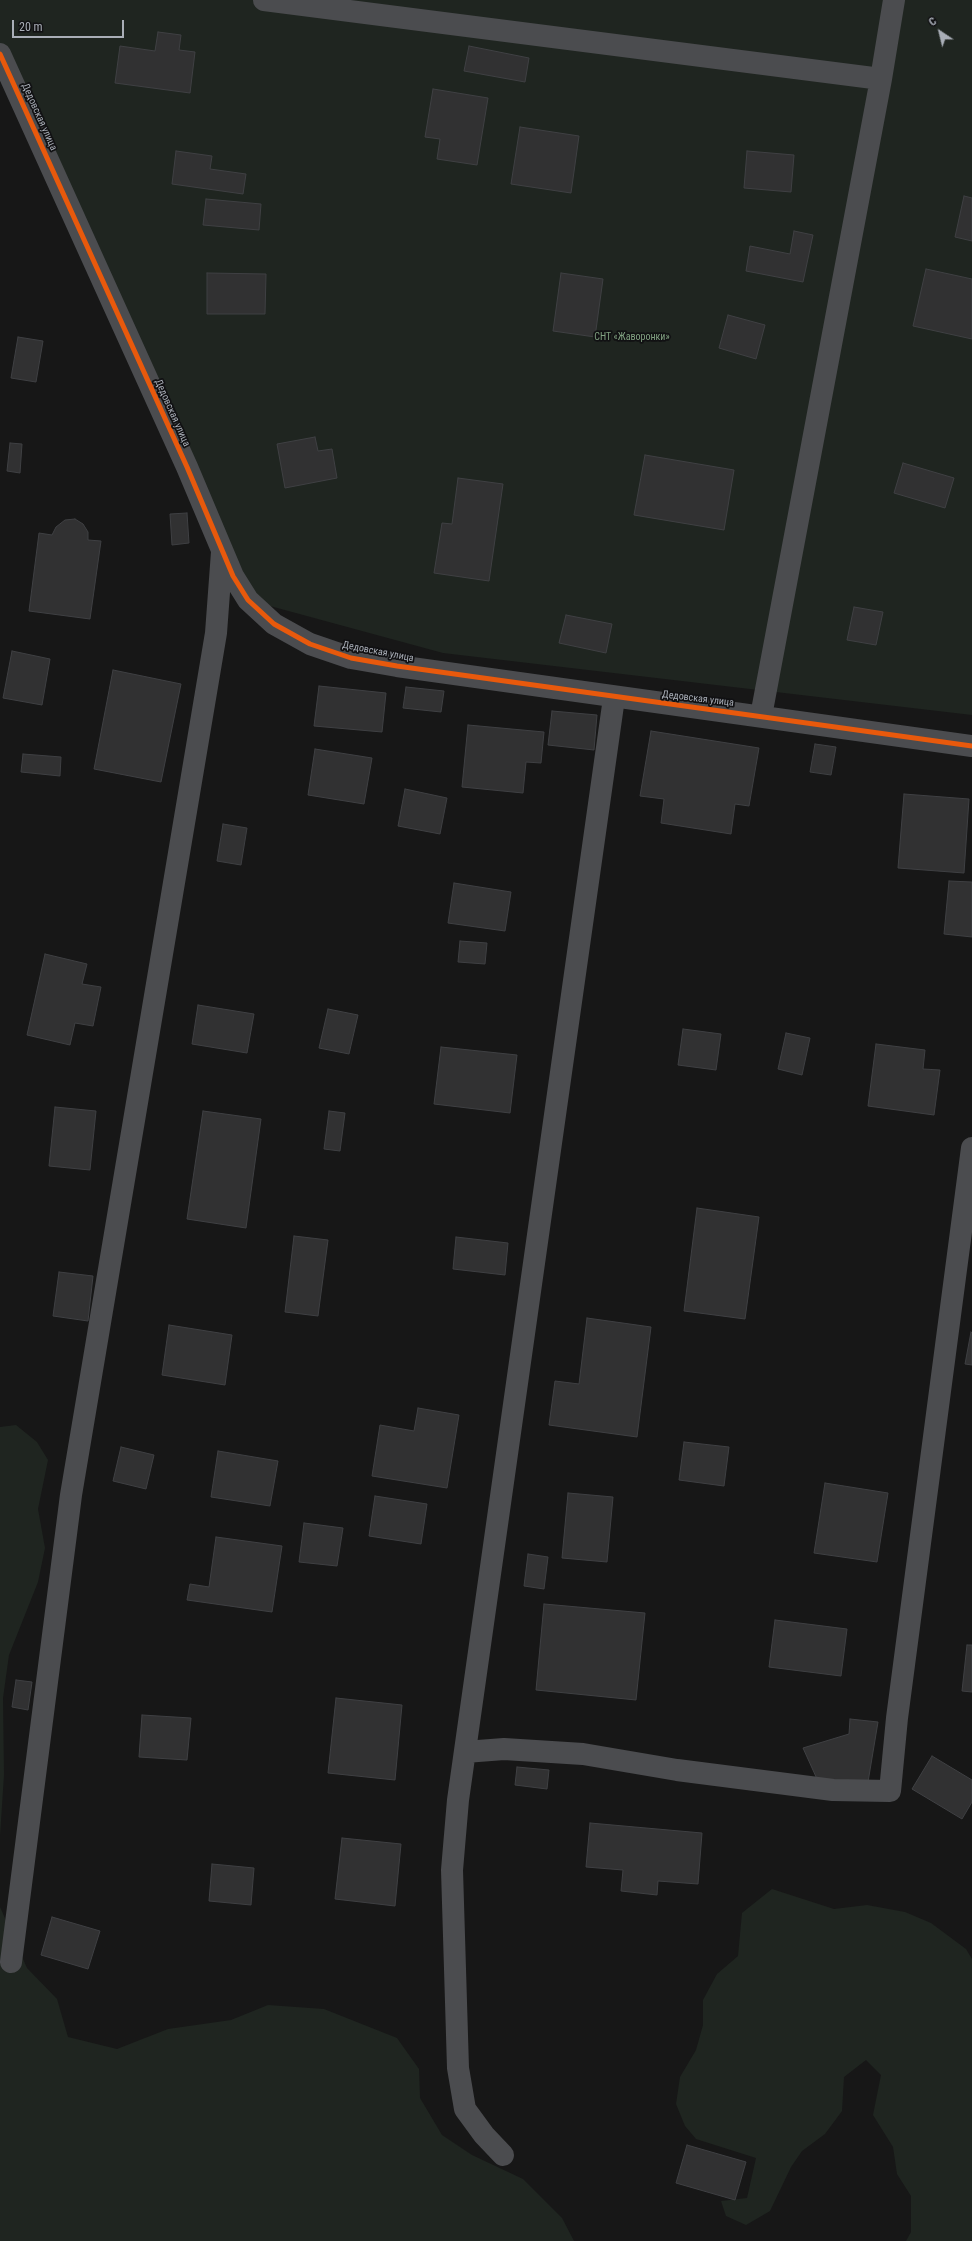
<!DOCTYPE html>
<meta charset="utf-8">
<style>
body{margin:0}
#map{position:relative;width:972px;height:2241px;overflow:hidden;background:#171717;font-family:"Roboto Condensed",sans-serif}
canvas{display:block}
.north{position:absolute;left:920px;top:12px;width:40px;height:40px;-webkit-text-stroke:3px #111113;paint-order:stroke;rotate:325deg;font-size:11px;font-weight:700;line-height:16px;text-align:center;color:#a9aeb7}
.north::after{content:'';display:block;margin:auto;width:14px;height:18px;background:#a9aeb7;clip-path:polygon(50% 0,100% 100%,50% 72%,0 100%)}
.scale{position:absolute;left:12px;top:20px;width:112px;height:18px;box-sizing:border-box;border:2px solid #a9aeb7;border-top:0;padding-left:5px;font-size:12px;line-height:14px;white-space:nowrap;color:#a9aeb7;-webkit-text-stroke:3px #111113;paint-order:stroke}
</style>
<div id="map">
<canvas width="972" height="2241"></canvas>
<div class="north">С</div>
<div class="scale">20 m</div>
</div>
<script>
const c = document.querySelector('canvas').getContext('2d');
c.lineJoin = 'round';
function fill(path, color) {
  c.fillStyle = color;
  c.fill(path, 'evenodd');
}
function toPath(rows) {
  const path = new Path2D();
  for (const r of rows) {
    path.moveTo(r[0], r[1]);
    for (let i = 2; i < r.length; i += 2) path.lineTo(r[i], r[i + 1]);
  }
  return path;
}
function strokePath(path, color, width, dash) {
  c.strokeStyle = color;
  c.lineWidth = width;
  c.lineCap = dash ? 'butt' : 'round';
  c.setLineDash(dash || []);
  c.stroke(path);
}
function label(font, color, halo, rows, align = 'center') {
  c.font = font + ' "Roboto Condensed",sans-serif';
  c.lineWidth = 3.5;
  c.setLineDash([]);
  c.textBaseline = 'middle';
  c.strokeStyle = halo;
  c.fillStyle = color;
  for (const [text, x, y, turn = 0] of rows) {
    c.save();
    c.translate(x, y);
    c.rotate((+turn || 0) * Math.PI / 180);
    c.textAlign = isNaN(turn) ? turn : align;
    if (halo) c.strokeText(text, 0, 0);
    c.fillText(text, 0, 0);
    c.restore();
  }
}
fill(toPath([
 [0,0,972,0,972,715,443,653,248,600,0,54],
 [16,1425,37,1442,48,1460,38,1509,45,1548,38,1582,9,1655,3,1698,4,1775,0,1836,0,1427],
 [772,1889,834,1909,867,1905,905,1912,931,1923,966,1949,972,1959,972,2241,906,2241,911,2232,911,2196,897,2174,893,2147,873,2115,881,2075,866,2060,844,2077,842,2111,825,2134,802,2151,791,2167,770,2211,746,2225,726,2216,721,2201,747,2198,756,2158,696,2139,685,2126,676,2104,680,2077,696,2050,703,2025,703,2000,717,1974,738,1956,742,1913],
 [0,1907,27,1968,57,1999,68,2037,117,2049,168,2029,231,2020,268,2005,324,2009,397,2038,419,2069,420,2098,442,2135,472,2155,523,2179,562,2218,574,2241,0,2241]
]), '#1f2520');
const building = toPath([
 [158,32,181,35,179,50,195,52,190,93,115,83,120,46,155,51,158,32],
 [469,46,529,58,525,82,464,71,469,46],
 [433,89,488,98,477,165,437,159,440,139,425,137,433,89],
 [520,127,579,136,571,193,511,184,520,127],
 [176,151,212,156,210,169,246,174,243,194,172,184,176,151],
 [747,151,794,155,791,192,744,188,747,151],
 [964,196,972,198,972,241,955,237,964,196],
 [206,199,261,204,259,230,203,225,206,199],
 [794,231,813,235,803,282,746,271,750,246,790,254,794,231],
 [926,269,972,279,972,339,913,326,926,269],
 [207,273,266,274,265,314,207,314,207,273],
 [561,273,603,279,595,337,553,331,561,273],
 [728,315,765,325,756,359,719,348,728,315],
 [18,337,43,341,36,382,11,378,18,337],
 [315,437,318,451,332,449,337,478,285,488,277,444,315,437],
 [10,443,22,444,20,473,7,471,10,443],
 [645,455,734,470,724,530,634,515,645,455],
 [903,463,954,478,945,508,894,493,903,463],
 [458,478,503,484,489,581,434,573,442,523,452,524,458,478],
 [187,513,189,543,172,545,170,514,187,513],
 [75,519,83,524,88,532,88,540,101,541,90,619,29,611,39,533,52,535,56,527,65,520,75,519],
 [854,607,883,612,876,645,847,640,854,607],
 [566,615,612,624,606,653,559,643,566,615],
 [12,651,50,659,42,705,3,698,12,651],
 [113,670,181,684,161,782,94,769,113,670],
 [319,686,386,693,382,732,314,726,319,686],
 [406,687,444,691,441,712,403,708,406,687],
 [552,711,597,715,594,750,548,745,552,711],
 [468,725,544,732,541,763,526,762,523,793,462,787,468,725],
 [651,731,759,748,749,806,735,804,731,834,661,823,664,799,640,796,651,731],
 [815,744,836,747,831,775,810,772,815,744],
 [315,749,372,758,364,804,308,795,315,749],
 [23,754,61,757,60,776,21,772,23,754],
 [405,789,447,798,440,834,398,826,405,789],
 [904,794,969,799,964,873,898,868,904,794],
 [223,824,247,828,241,865,217,861,223,824],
 [949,881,972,882,972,937,944,934,949,881],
 [454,883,511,892,505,931,448,923,454,883],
 [460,941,487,943,485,964,458,962,460,941],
 [45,954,87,964,82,984,101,987,93,1026,75,1023,70,1045,27,1035,45,954],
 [198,1005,254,1014,247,1053,192,1044,198,1005],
 [328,1009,358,1015,349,1054,319,1048,328,1009],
 [683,1029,721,1034,716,1070,678,1065,683,1029],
 [786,1033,810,1038,802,1075,778,1069,786,1033],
 [876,1044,925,1050,923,1069,940,1070,934,1115,868,1106,876,1044],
 [441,1047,517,1055,510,1113,434,1104,441,1047],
 [55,1107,96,1111,90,1170,49,1166,55,1107],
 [203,1111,261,1119,246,1228,187,1219,203,1111],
 [329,1111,345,1113,340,1151,324,1149,329,1111],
 [697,1208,759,1217,745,1319,684,1311,697,1208],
 [294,1236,328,1240,318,1316,285,1312,294,1236],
 [456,1237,508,1243,505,1275,453,1269,456,1237],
 [59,1272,93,1276,88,1321,53,1316,59,1272],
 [587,1318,651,1327,637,1437,549,1425,555,1381,579,1384,587,1318],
 [169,1325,232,1335,225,1385,162,1375,169,1325],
 [971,1332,972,1333,972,1365,965,1364,971,1332],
 [418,1408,459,1415,447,1488,372,1476,380,1425,414,1431,418,1408],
 [684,1442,729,1447,724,1486,679,1480,684,1442],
 [121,1447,154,1455,146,1489,113,1481,121,1447],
 [218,1451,278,1461,270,1506,211,1497,218,1451],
 [825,1483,888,1493,877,1562,814,1553,825,1483],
 [568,1493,613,1497,607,1562,562,1558,568,1493],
 [375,1496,427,1504,421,1544,369,1536,375,1496],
 [304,1523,343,1528,337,1566,299,1562,304,1523],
 [216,1537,282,1546,272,1612,187,1600,190,1584,209,1587,216,1537],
 [528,1554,548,1557,544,1589,524,1586,528,1554],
 [544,1604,645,1613,636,1700,536,1690,544,1604],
 [775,1620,847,1629,841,1676,769,1667,775,1620],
 [967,1645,972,1645,972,1692,962,1691,967,1645],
 [16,1680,32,1682,28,1710,12,1707,16,1680],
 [336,1698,402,1705,395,1780,328,1773,336,1698],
 [142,1715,191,1718,187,1760,139,1757,142,1715],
 [850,1719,878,1722,868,1782,817,1779,803,1748,849,1734,850,1719],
 [932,1756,972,1780,972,1802,962,1819,912,1789,932,1756],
 [517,1767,549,1770,547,1789,515,1785,517,1767],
 [590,1823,702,1833,698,1884,658,1881,657,1895,621,1891,623,1870,586,1867,590,1823],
 [342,1838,401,1844,395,1906,335,1899,342,1838],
 [212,1864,254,1868,251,1905,209,1901,212,1864],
 [52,1917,100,1931,88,1969,41,1955,52,1917],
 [687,2145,746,2162,735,2200,676,2183,687,2145]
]);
fill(building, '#313132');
strokePath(building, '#3f4043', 1);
strokePath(toPath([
 [264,0,881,79],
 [0,54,187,467,233,576,248,600,274,624,310,644,351,658,397,666,972,746],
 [761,716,881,79,894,0],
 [465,1752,504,1749,583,1754,677,1770,833,1790,890,1791,897,1718,972,1148],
 [11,1962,71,1495,216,633,222,552],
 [503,2155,484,2135,465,2109,458,2068,452,1870,458,1800,614,698]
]), '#4b4c4f', 22);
strokePath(toPath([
 [0,54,187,467,233,576,248,600,274,624,310,644,351,658,397,666,972,746]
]), '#e8590c', 5);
label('10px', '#a9aeb7', '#111113', [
 ["Дедовская улица",39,117,66],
 ["Дедовская улица",172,413,66],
 ["Дедовская улица",378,652,11],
 ["Дедовская улица",698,699,7]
]);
label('10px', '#81a181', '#111113', [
 ["СНТ «Жаворонки»",632,337]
]);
</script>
